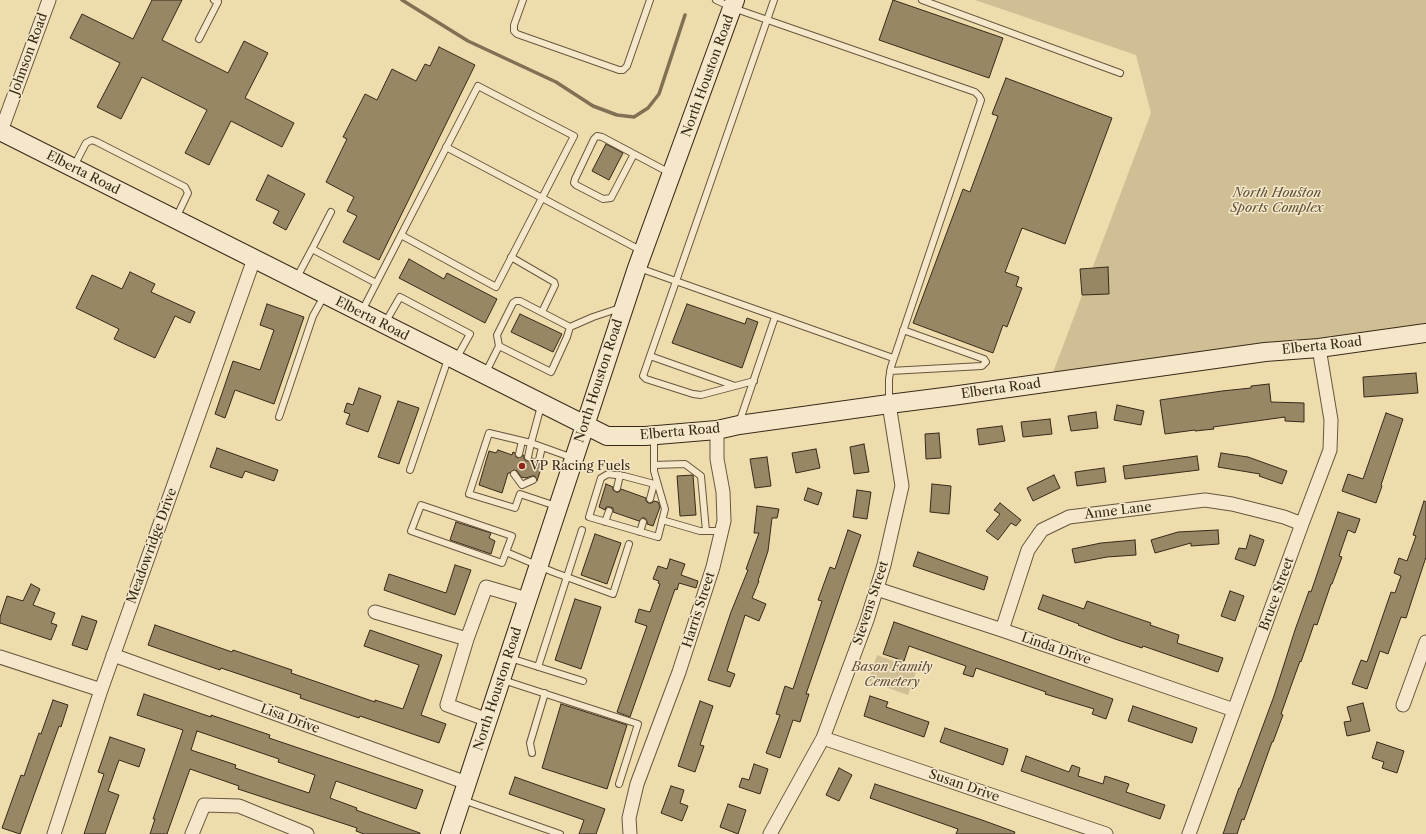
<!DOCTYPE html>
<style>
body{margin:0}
canvas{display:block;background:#efdcad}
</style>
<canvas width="1426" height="834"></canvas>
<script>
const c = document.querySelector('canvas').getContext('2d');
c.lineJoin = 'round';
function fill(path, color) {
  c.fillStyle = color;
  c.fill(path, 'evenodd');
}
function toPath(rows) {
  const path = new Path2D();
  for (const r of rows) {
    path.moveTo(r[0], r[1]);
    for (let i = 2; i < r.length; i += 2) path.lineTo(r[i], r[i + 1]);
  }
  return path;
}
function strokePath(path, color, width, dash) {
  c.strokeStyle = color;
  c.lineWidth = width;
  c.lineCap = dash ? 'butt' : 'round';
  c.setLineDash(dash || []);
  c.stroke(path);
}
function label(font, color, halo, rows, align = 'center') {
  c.font = font + ' "Libre Caslon Text",serif';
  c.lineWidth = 3;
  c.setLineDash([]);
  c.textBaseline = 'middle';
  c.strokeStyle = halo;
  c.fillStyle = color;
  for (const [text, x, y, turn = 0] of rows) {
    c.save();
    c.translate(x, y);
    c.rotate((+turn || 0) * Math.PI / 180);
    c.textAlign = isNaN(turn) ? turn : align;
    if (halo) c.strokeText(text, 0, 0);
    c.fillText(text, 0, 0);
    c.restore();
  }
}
fill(toPath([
 [975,0,1426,0,1426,332,1049,383,1151,113,1136,55],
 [877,655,917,669,908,695,868,681]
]), '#d0be94');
strokePath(toPath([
 [402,0,468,41,556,82,593,106,617,115,634,117,648,108,659,94,685,15]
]), '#817053', 3.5);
const building = toPath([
 [152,0,182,0,162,40,228,73,244,41,268,53,245,98,294,123,282,147,231,121,209,165,185,153,207,110,142,77,121,119,97,107,120,63,70,38,82,14,133,39,152,0],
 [893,0,1003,38,989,78,879,40,893,0],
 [439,47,475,65,379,260,343,242,357,216,347,211,354,197,326,182,347,139,343,137,365,94,377,100,392,69,416,81,425,64,430,66,439,47],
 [1006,78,1112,118,1065,244,1022,228,1005,272,1019,277,1016,286,1022,288,1007,327,1003,325,993,353,913,323,963,189,970,192,998,116,992,114,1006,78],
 [606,144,623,153,609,180,592,171,606,144],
 [268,175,305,194,286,230,273,223,279,211,256,200,268,175],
 [409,259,444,279,447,273,497,299,485,323,399,278,409,259],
 [1108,267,1109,294,1082,295,1080,269,1108,267],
 [130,272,155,284,151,292,195,312,190,323,175,316,155,358,114,339,119,329,76,308,92,275,122,289,130,272],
 [267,304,304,317,274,404,235,390,225,418,215,414,233,361,260,370,274,330,260,325,267,304],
 [687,304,745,324,747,318,758,322,742,368,672,343,687,304],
 [520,314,562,334,553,352,511,332,520,314],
 [1416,373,1418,393,1364,397,1363,377,1416,373],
 [1269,384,1271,402,1304,403,1304,422,1285,421,1285,417,1213,427,1214,429,1195,431,1195,430,1165,434,1160,400,1222,391,1251,388,1251,386,1269,384],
 [359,388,381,396,368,432,346,424,350,414,344,412,347,403,353,405,359,388],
 [398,401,419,408,399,464,378,457,398,401],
 [1117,405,1144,411,1141,425,1114,420,1117,405],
 [1096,412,1098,428,1071,431,1068,416,1096,412],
 [1386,413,1403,419,1381,485,1382,486,1376,503,1342,491,1348,474,1363,479,1386,413],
 [1050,419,1052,434,1023,437,1021,422,1050,419],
 [1002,426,1005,441,979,445,977,429,1002,426],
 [939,433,941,458,926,459,925,434,939,433],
 [864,444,869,472,854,474,850,447,864,444],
 [217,448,278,470,274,481,245,471,242,478,210,467,217,448],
 [816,449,820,468,796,473,792,453,816,449],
 [498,450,512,455,513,452,515,453,516,457,518,458,524,455,524,459,527,461,530,461,532,458,535,459,535,462,538,464,541,464,543,462,537,481,535,476,532,476,526,478,521,477,517,471,514,470,510,473,508,473,502,493,479,485,489,451,496,453,498,450],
 [1221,453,1248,457,1287,471,1282,484,1259,476,1260,474,1218,467,1221,453],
 [1197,456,1199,470,1125,479,1123,466,1197,456],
 [767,457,771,486,755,488,750,459,767,457],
 [1104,468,1106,482,1077,486,1075,472,1104,468],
 [693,475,696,515,680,516,677,476,693,475],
 [1054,475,1060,488,1033,501,1027,488,1054,475],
 [606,484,613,487,613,490,616,492,619,492,621,489,646,498,646,501,648,503,652,503,654,501,658,502,660,507,653,526,647,524,647,521,645,518,642,518,639,521,613,512,613,508,610,507,606,507,605,510,599,507,606,484],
 [932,484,951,486,949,514,930,512,932,484],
 [808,488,822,493,818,505,804,500,808,488],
 [857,490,871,492,867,519,853,517,857,490],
 [1424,501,1426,502,1426,557,1406,618,1401,617,1388,654,1380,651,1367,689,1352,684,1361,660,1367,662,1391,592,1395,593,1401,576,1394,573,1399,558,1407,561,1416,536,1413,535,1424,501],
 [1000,503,1021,520,1016,526,1011,523,998,540,986,531,1000,514,994,510,1000,503],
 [757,506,779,509,777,518,772,518,768,551,758,581,759,581,752,598,766,604,759,621,745,615,727,671,735,674,730,687,708,680,731,612,748,570,746,569,759,533,754,533,757,506],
 [1338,512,1360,519,1355,533,1348,530,1339,556,1342,557,1332,584,1331,584,1317,625,1314,624,1301,662,1300,661,1281,714,1283,715,1273,742,1272,742,1244,820,1242,819,1237,834,1223,834,1239,788,1240,788,1274,696,1295,630,1309,591,1311,592,1338,512],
 [456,522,491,533,489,538,495,541,491,554,450,540,456,522],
 [848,530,861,535,806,694,809,694,800,722,793,720,780,758,766,753,780,715,776,714,785,686,793,689,822,601,818,600,830,567,835,569,848,530],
 [1218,530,1219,544,1191,546,1191,543,1155,553,1151,540,1178,532,1218,530],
 [595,534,621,543,607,584,581,575,595,534],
 [1250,535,1264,540,1255,566,1235,559,1239,548,1246,549,1250,535],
 [1135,540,1136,555,1107,557,1075,563,1072,549,1101,543,1135,540],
 [918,552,988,577,984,590,913,566,918,552],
 [670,559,685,564,681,575,698,581,696,588,679,583,677,590,675,589,630,717,617,712,647,626,635,622,639,609,650,612,660,584,658,583,659,581,653,579,658,566,667,569,670,559],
 [455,565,471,570,455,615,384,590,389,574,446,593,455,565],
 [31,584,40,589,33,605,55,613,51,623,57,625,51,640,0,623,0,617,7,596,23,601,31,584],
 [1230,591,1244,596,1235,621,1221,616,1230,591],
 [1043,595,1084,609,1087,601,1151,623,1150,625,1179,635,1177,643,1223,658,1218,672,1143,646,1142,648,1115,639,1078,625,1079,624,1038,609,1043,595],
 [575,599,601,607,581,669,555,660,575,599],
 [82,616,97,621,87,650,72,645,82,616],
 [894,622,1113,699,1106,719,1092,714,1094,709,1045,694,1046,692,976,668,973,677,963,674,966,666,909,646,904,661,883,654,894,622],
 [155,625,232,652,233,650,292,670,291,673,375,702,375,700,403,709,419,665,364,646,370,630,442,655,421,715,446,724,439,743,360,716,359,718,300,698,301,695,221,668,220,670,148,645,155,625],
 [144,694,211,717,211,715,270,735,269,738,423,790,416,809,336,781,330,798,357,808,356,810,420,833,420,834,364,834,356,831,357,828,238,789,239,786,190,769,167,834,150,834,155,819,153,819,183,730,137,715,144,694],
 [197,731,279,759,278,762,315,775,309,793,235,768,236,765,191,750,197,731],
 [870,696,888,702,886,707,929,722,924,737,864,716,870,696],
 [53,700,68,705,61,727,59,726,20,834,2,828,21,775,24,776,39,733,41,734,53,700],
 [700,701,713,706,700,745,704,746,695,772,678,766,700,701],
 [1363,703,1370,731,1347,736,1344,722,1351,721,1347,707,1363,703],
 [561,704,627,725,607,789,542,768,561,704],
 [1133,706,1197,728,1192,743,1128,721,1133,706],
 [945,728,1008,749,1003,765,940,742,945,728],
 [110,737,145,749,139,767,119,760,108,791,119,795,105,834,84,834,104,774,98,772,110,737],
 [1377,742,1404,751,1397,773,1382,768,1384,762,1372,758,1377,742],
 [1026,756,1069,772,1072,765,1080,768,1078,776,1103,784,1105,776,1129,784,1126,792,1165,805,1160,819,1021,771,1026,756],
 [754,764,768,769,760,794,739,787,742,778,749,780,754,764],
 [839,768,852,775,839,801,826,795,839,768],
 [515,777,605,809,596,834,579,834,584,820,509,794,515,777],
 [875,784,982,820,1015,832,1014,834,956,834,958,829,870,798,875,784],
 [671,786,684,790,680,803,688,806,682,821,661,813,671,786],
 [728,804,746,810,738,834,720,827,728,804]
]);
fill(building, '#978765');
strokePath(building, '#382a18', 1);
const lane = toPath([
 [523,0,514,25,514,31,517,34,619,70,623,70,627,66,650,0],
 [716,0,733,8,975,92,979,96,981,100,891,367,889,379,889,402],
 [922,0,1120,73],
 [199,39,218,2,214,0],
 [446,147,642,251],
 [634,154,611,198,603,199,576,185,574,183,575,179,594,139,597,136,602,137,634,154,670,173],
 [74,166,86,143,92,140,97,142,185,187,188,193,176,218],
 [312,249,331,212],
 [511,257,554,282,555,285,542,312],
 [639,268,893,358],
 [296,279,312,249,376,283],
 [362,311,401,235,431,177,478,86,574,136,496,287,401,235],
 [385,323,400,297,470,334,456,359],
 [499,346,551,372,567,337,570,327,593,317,620,308],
 [650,356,735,386],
 [890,371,982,366,986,362,984,359,903,330],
 [485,374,499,346,497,335,513,303,516,301,520,301,570,327],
 [754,381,701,395,693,394,646,379,643,376,774,0],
 [541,406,531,443,573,458],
 [279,417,313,316,324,296],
 [739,423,775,317],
 [654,437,654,471,658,485,665,509,658,537,589,517,601,478,608,474,624,476,658,485],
 [519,454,522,441],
 [528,457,531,443,489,433,469,494,515,508,520,494,556,506],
 [539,460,542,447],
 [654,465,685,464,701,476,706,531],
 [410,470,448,359],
 [514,474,522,485,533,480],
 [617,488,620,475],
 [650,499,654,484],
 [662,520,700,531,722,531],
 [605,522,609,511],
 [640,532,643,522],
 [506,552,502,563,411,531,421,505,512,536,506,552,553,572,613,594,629,544],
 [510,658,583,681],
 [538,667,582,530],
 [503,680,638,724,619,784],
 [532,753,530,743,545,693],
 [463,800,560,834]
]);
const street = toPath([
 [1,131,49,0],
 [877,589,1002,630,1234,710],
 [375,612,467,639],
 [1002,630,1028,550,1042,530,1069,517,1205,500,1232,504,1284,517,1302,524],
 [113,655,467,783],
 [0,657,101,690],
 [1403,705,1426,642],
 [488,720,447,705,467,639,486,587,527,599],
 [823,738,1106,834],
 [54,834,101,690,254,259],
 [192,834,204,805,239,806,307,834],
 [630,834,629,818,637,784,679,672,713,567,724,521,723,492,717,459,717,430],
 [770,834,823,738,867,620,884,565,902,486,889,404],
 [1189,834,1302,524,1330,450,1331,420,1319,348]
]);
const secondary = toPath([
 [0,131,607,436,645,436,717,430,739,425,889,404,952,396,1265,352,1319,348,1426,333],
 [450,834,637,268,735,0]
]);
strokePath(lane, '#66563d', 8);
strokePath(street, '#66563d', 15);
strokePath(secondary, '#382a18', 20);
strokePath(lane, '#f5e8ca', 6);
strokePath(street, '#f5e8ca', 13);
strokePath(secondary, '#f5e8ca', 18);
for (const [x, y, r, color] of [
 [522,466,4,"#8f2418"]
]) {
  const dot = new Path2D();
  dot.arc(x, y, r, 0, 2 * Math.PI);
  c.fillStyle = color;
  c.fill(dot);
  strokePath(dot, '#f5e8ca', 1.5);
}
label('13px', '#382a18', '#f5e8ca', [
 ["Johnson Road",29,54,-70],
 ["North Houston Road",708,76,-70],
 ["Elberta Road",83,173,27],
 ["Elberta Road",372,319,27],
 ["Elberta Road",1322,346,-6],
 ["North Houston Road",599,381,-72],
 ["Elberta Road",1001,389,-8],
 ["Elberta Road",680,432,-5],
 ["Anne Lane",1118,511,-7],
 ["Meadowridge Drive",152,546,-70],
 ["Bruce Street",1277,594,-70],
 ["Stevens Street",871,603,-72],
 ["Harris Street",699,610,-72],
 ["Linda Drive",1056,649,19],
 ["North Houston Road",498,689,-72],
 ["Lisa Drive",290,719,20],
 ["Susan Drive",964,786,19]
]);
label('italic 13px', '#5e4f37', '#f5e8ca', [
 ["North Houston",1277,193],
 ["Sports Complex",1277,208],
 ["Bason Family",892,667],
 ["Cemetery",892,682]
]);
label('13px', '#382a18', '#f5e8ca', [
 ["VP Racing Fuels",530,466]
], 'left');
</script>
